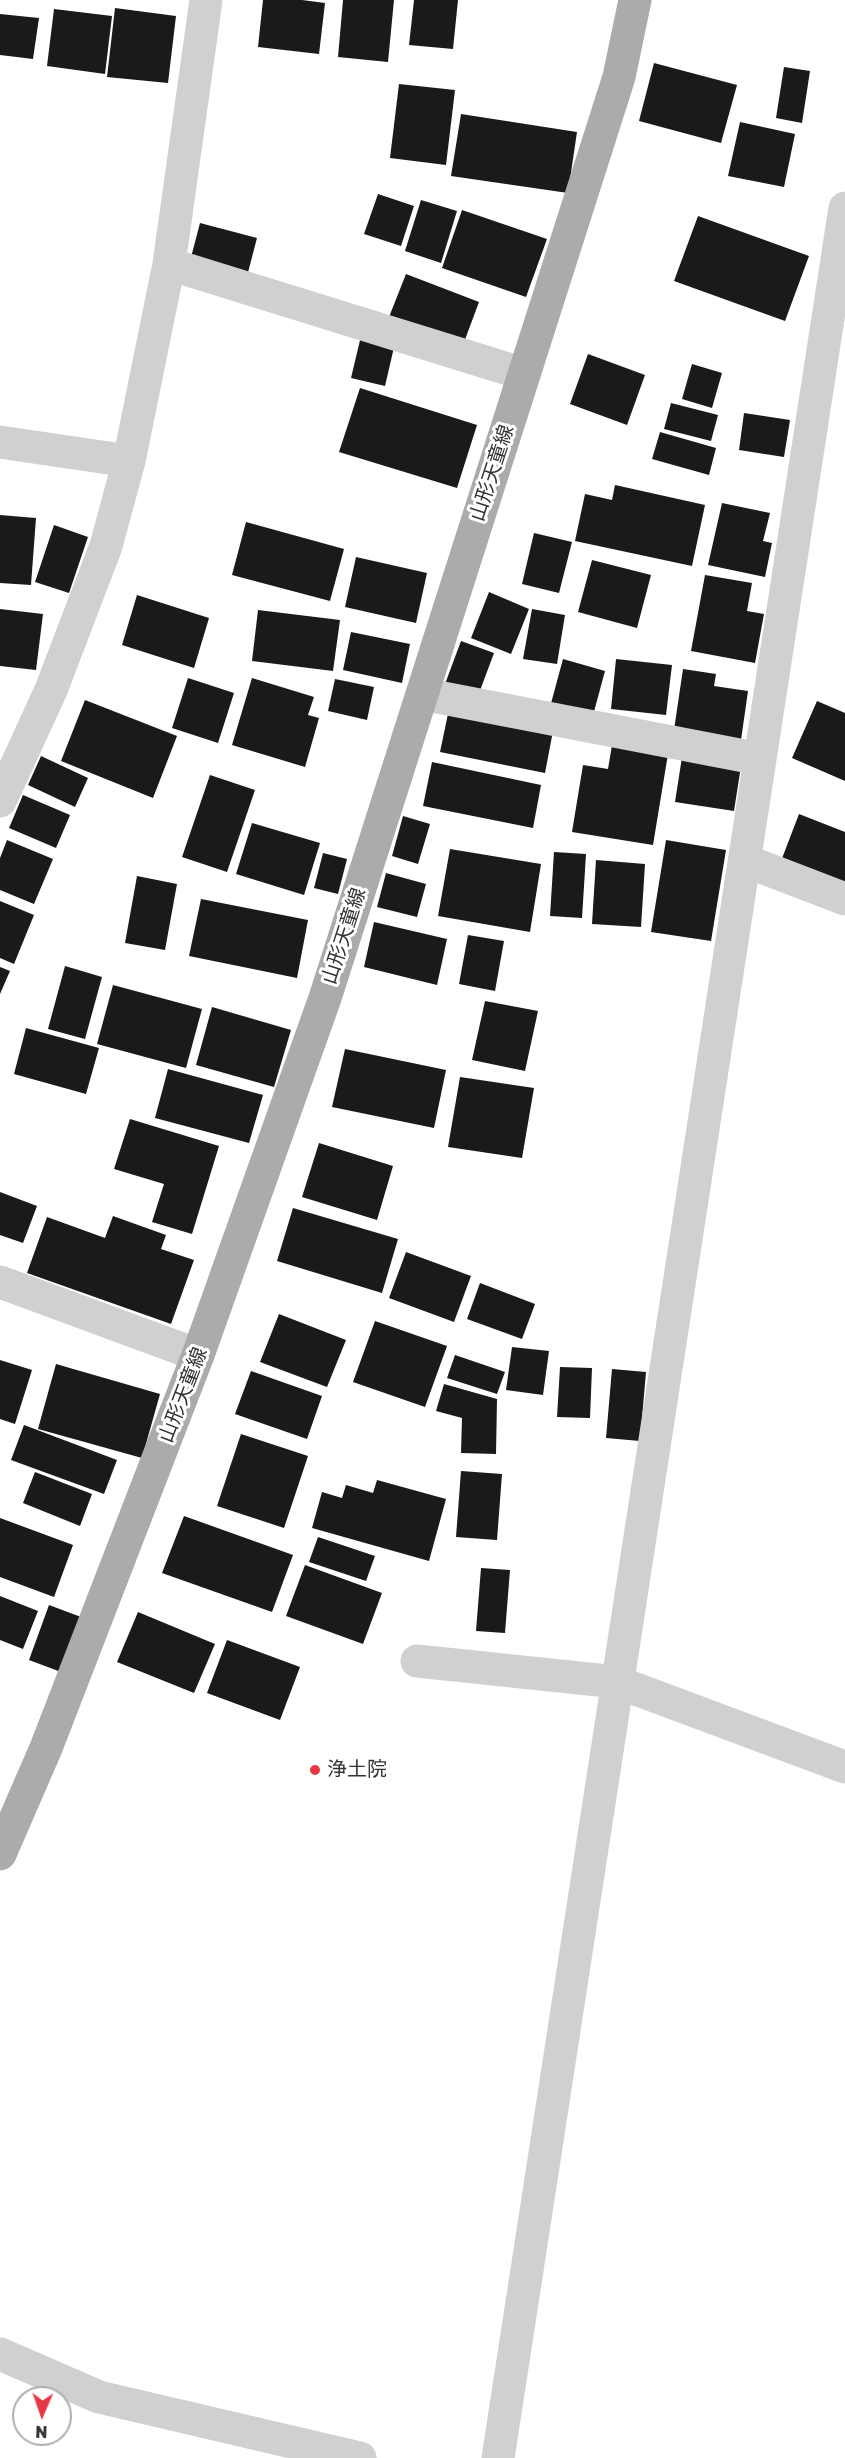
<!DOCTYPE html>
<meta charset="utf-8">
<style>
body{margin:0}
#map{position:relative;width:845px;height:2458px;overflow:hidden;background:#fff;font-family:"Golos Text",sans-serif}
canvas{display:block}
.north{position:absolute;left:12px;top:2386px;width:60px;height:60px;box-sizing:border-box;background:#fff;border:2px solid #adadad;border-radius:50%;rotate:182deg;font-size:16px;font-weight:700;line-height:24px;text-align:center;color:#333}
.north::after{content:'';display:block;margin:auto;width:21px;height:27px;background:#e63946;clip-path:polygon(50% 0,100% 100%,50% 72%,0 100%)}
</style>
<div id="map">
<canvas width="845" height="2458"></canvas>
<div class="north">N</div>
</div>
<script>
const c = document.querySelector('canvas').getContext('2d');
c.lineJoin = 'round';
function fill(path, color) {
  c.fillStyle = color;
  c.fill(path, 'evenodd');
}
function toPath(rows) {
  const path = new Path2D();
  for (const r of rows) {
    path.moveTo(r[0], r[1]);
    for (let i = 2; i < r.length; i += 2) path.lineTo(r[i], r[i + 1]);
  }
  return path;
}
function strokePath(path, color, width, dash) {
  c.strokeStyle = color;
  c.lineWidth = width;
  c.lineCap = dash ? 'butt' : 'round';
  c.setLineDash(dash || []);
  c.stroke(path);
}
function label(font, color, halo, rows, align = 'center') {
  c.font = font + ' "Golos Text","Noto Sans JP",sans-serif';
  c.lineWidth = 6;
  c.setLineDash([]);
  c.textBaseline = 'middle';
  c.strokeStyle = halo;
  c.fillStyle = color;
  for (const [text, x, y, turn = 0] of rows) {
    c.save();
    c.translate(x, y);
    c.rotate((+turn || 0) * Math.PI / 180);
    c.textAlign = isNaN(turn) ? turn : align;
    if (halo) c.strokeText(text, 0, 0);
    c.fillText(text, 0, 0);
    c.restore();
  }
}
fill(toPath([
 [263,0,302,0,325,3,319,54,258,47],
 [343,0,394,0,388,62,338,57],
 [414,0,458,0,453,49,409,45],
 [115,8,176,16,168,83,107,77],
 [54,9,112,16,105,74,47,66],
 [0,14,39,18,33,59,0,55],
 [654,63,737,85,721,143,639,121],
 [784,67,810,71,802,123,776,118],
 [399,84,455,90,446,165,390,158],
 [461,114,577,132,568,193,451,176],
 [740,122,795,134,784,187,728,176],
 [378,194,414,206,401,246,364,234],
 [421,200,457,211,441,263,405,251],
 [462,210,547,239,526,297,442,268],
 [698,216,809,256,785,321,674,281],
 [200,223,257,238,246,280,189,265],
 [406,274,479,302,463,345,389,317],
 [361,336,395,343,385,386,351,378],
 [588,354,645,375,627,425,570,404],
 [692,364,722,373,712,408,682,399],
 [360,388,477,425,457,488,339,452],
 [671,403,718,415,711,441,664,429],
 [744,413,790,420,784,457,739,450],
 [660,432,716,448,709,475,652,459],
 [615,485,705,505,692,566,575,541,585,494,612,500],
 [722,503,770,513,763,541,772,543,765,577,708,565],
 [0,515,36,518,31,585,0,583],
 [246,522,344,549,330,601,232,575],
 [54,525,88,537,69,593,35,582],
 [534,533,572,542,559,593,522,584],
 [356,557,427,573,416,623,345,607],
 [592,560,651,575,637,628,578,612],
 [705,575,752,583,747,611,764,614,755,663,691,651],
 [489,592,529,609,511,654,471,638],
 [137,595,209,618,194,668,122,645],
 [0,609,43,614,36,670,0,666],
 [532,609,565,615,557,664,523,659],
 [258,610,340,620,333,671,252,661],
 [351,632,410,644,402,683,343,670],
 [461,641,494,653,478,696,445,684],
 [563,659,605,671,592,719,550,707],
 [616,659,672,665,666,715,611,709],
 [683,669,716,674,714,686,748,691,741,740,674,730],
 [188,678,234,693,218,743,172,728],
 [252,678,314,697,308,715,319,718,305,767,232,745],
 [335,679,374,687,367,720,328,711],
 [85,700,177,736,153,798,61,761],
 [817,701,845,713,845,781,792,758],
 [449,709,553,731,545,773,440,752],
 [612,745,668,754,653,845,572,832,583,765,608,769],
 [41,756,88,778,75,807,28,785],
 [682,757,741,766,734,811,675,802],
 [432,762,541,785,533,828,423,806],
 [210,775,255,790,227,872,182,857],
 [23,795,70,815,56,848,9,828],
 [799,814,845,832,845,887,781,861],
 [403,816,430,824,418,864,392,856],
 [252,823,320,843,304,895,236,874],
 [7,840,53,859,34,904,0,890,0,858],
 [666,840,726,850,711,941,651,932],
 [450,849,541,864,530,932,438,916],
 [554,852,586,854,582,918,550,916],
 [323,853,347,859,338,894,314,888],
 [596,860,645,864,641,927,592,924],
 [386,873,426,884,417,917,377,907],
 [137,876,177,884,165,950,125,943],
 [201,899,308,920,297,978,189,956],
 [0,901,34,915,14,964,0,958],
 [374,922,447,939,437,985,364,967],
 [468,935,504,941,495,991,459,984],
 [65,966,102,977,85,1039,48,1029],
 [0,967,10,971,0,994],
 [113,985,202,1009,186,1068,97,1044],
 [485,1001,538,1011,525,1071,472,1060],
 [212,1007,291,1030,274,1087,196,1065],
 [26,1028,99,1048,86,1094,14,1074],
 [345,1049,446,1070,434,1128,332,1107],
 [168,1069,263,1095,249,1143,155,1118],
 [460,1077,534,1088,522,1158,448,1147],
 [130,1119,219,1146,192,1234,152,1222,164,1184,114,1169],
 [319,1143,393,1166,377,1220,302,1197],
 [0,1192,37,1206,23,1243,0,1235],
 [293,1208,398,1239,382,1293,277,1261],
 [113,1216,166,1235,161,1249,194,1260,171,1324,27,1273,47,1217,105,1238],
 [406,1252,471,1276,454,1322,389,1298],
 [480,1283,535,1304,522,1339,467,1319],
 [279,1314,346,1340,327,1387,260,1362],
 [375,1321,447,1346,425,1407,353,1382],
 [512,1347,549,1351,543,1395,506,1390],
 [455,1355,505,1372,497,1394,447,1378],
 [0,1360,32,1370,15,1424,0,1419],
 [56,1364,160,1394,142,1458,38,1429],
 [560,1367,592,1368,590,1418,557,1417],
 [612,1369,646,1372,640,1441,606,1438],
 [251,1371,322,1396,307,1439,235,1414],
 [444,1384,497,1399,496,1454,461,1453,462,1418,436,1411],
 [24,1425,117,1460,104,1494,11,1460],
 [241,1434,308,1456,284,1528,217,1506],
 [461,1471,502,1474,497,1540,456,1537],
 [35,1472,92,1494,80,1526,23,1503],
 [377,1480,446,1499,429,1561,312,1528,322,1492,342,1498,346,1485,373,1493],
 [184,1516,293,1555,272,1612,162,1573],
 [0,1518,73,1545,54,1597,0,1577],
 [318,1537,375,1556,366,1581,309,1562],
 [305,1565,382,1593,363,1644,286,1616],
 [481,1568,510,1570,505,1633,476,1631],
 [0,1596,38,1611,23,1649,0,1640],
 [49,1605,81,1617,61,1672,29,1660],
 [138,1612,215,1644,194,1693,117,1662],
 [227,1640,300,1667,280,1720,207,1693]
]), '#1a1a1a');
strokePath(toPath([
 [169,264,524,374],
 [0,442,129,461],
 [422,694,760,759],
 [0,801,51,690,106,546,129,461,169,264,206,0],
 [746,861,845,899],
 [0,1282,198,1355],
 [417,1661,617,1682,845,1767],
 [0,2354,99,2397,360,2458],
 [498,2458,845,208]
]), '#d0d0d0', 33);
strokePath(toPath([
 [0,1854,46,1748,198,1355,325,998,619,77,635,0]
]), '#ababab', 33);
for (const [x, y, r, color] of [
 [315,1770,6,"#e63946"]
]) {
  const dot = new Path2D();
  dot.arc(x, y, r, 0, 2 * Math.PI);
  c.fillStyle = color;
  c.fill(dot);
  strokePath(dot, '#fff', 2);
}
label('20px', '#333', '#fff', [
 ["山形天童線",492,473,-72],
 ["山形天童線",344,936,-72],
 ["山形天童線",183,1395,-69]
]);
label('20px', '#333', '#fff', [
 ["浄土院",327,1770]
], 'left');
</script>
